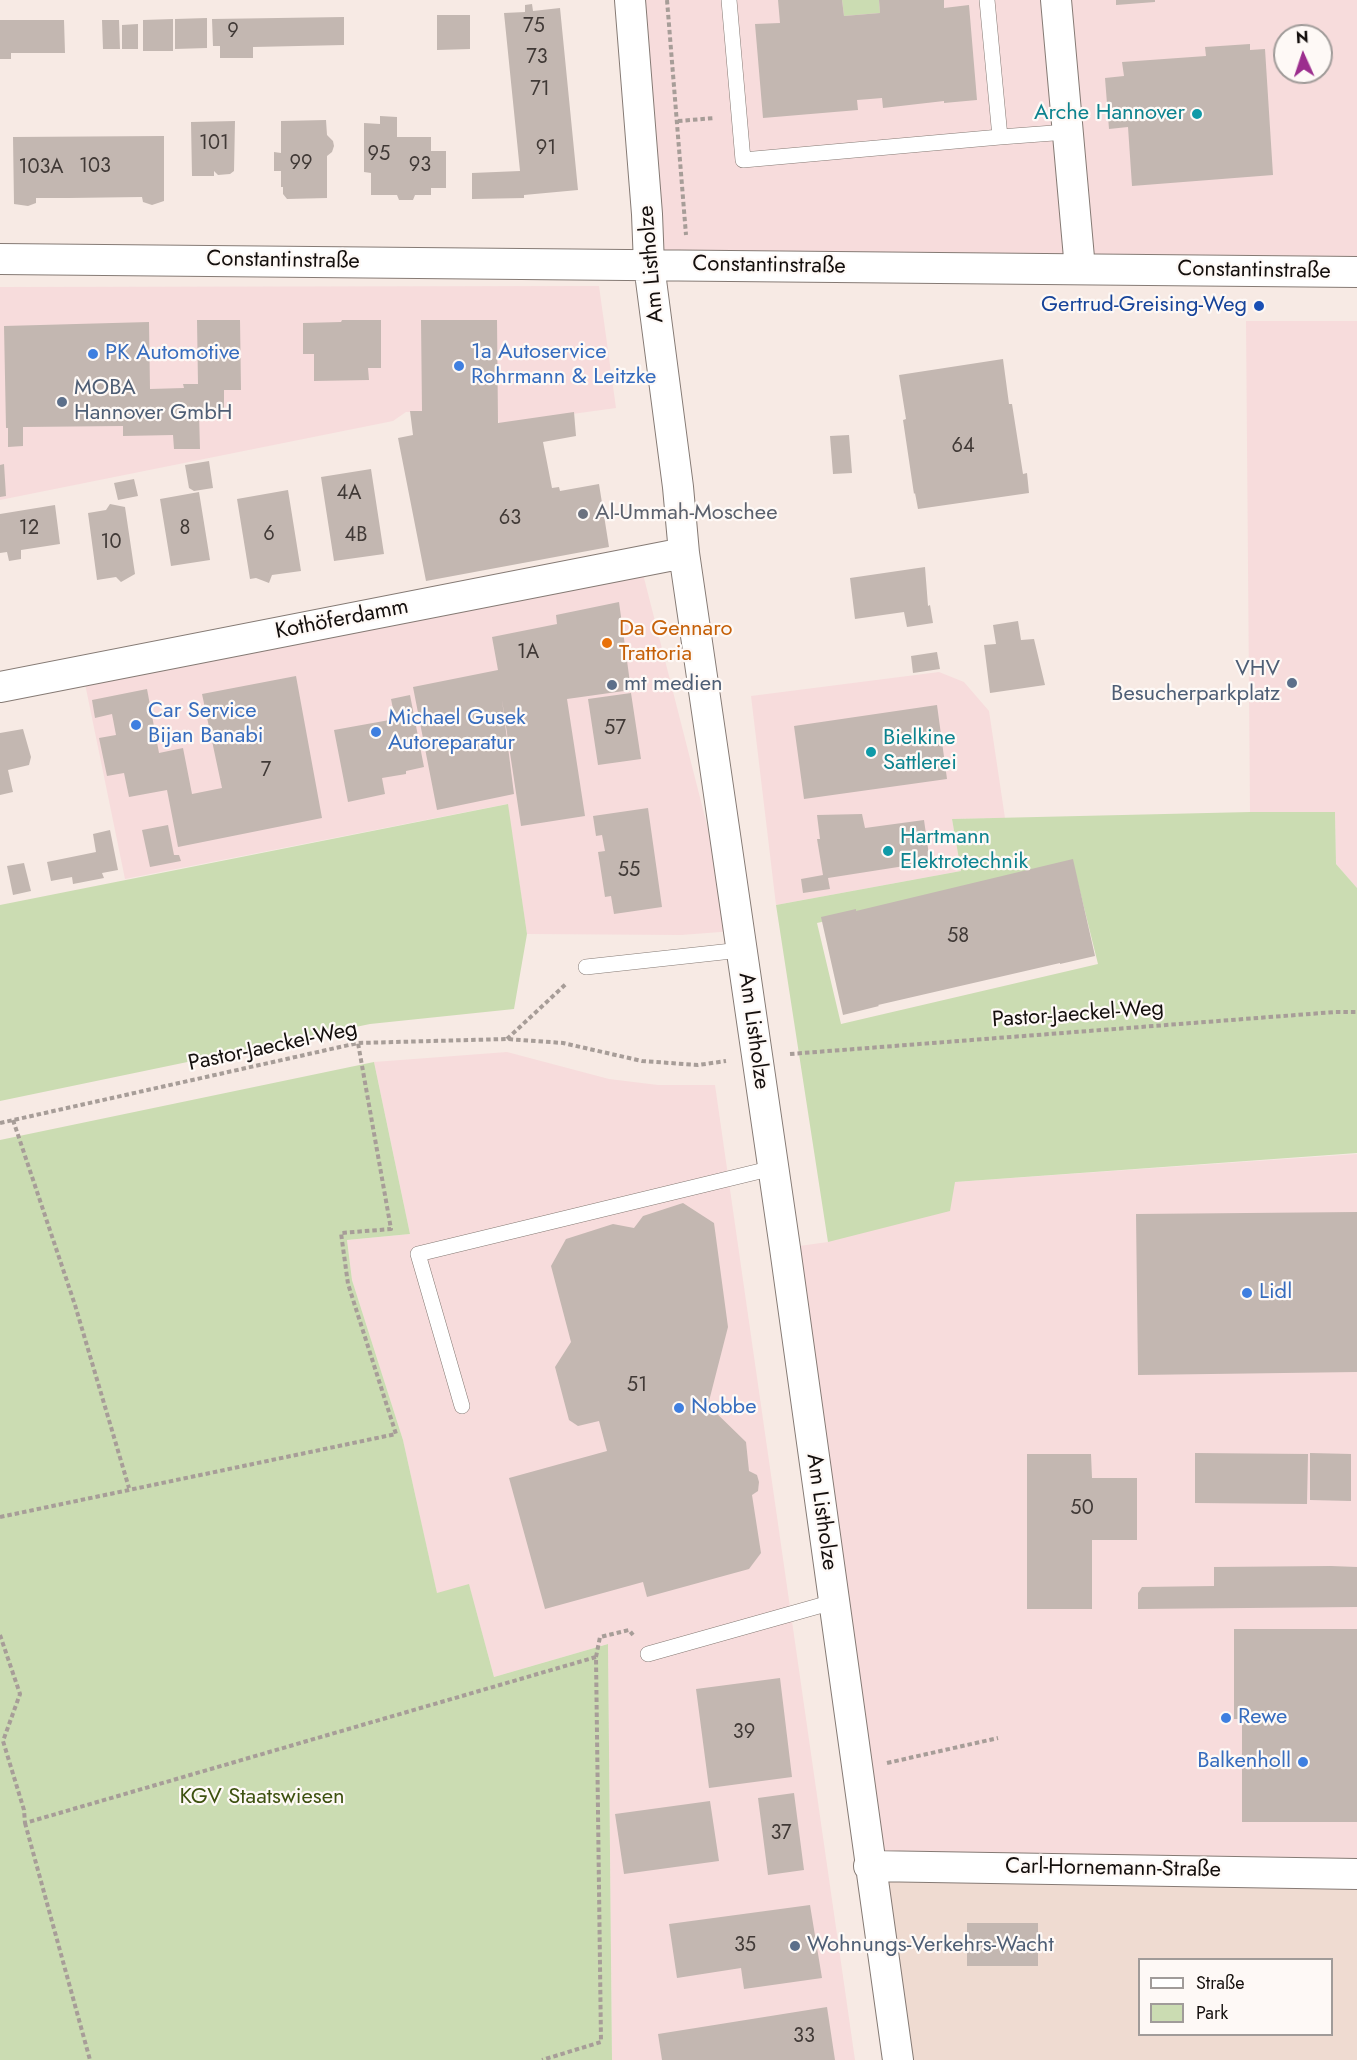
<!DOCTYPE html>
<meta charset="utf-8">
<style>
body{margin:0}
#map{position:relative;width:1357px;height:2060px;overflow:hidden;background:#f7eae4;font-family:Jost,sans-serif}
canvas{display:block}
.legend{position:absolute;left:1138px;top:1958px;width:195px;height:78px;box-sizing:border-box;background:#fef9f6;border:2px solid #a09b99;margin:0;padding:8px 10px;list-style:none;font-size:18px;color:#140f0d}
.legend li{display:flex;align-items:center;gap:12px;height:30px}
.legend b{width:30px;border:2px solid #a09b99}
.north{position:absolute;left:1273px;top:24px;width:60px;height:60px;box-sizing:border-box;background:#fef9f6;border:2px solid #a09b99;border-radius:50%;rotate:357deg;font-size:16px;font-weight:700;line-height:24px;text-align:center;color:#140f0d}
.north::after{content:'';display:block;margin:auto;width:21px;height:27px;background:#9c2e8e;clip-path:polygon(50% 0,100% 100%,50% 72%,0 100%)}
</style>
<div id="map">
<canvas width="1357" height="2060"></canvas>
<ul class="legend">
<li><b style="height:8px;background:#fff"></b>Straße</li>
<li><b style="height:16px;background:#cbdcb2"></b>Park</li>
</ul>
<div class="north">N</div>
</div>
<script>
const c = document.querySelector('canvas').getContext('2d');
c.lineJoin = 'round';
function fill(path, color) {
  c.fillStyle = color;
  c.fill(path, 'evenodd');
}
function toPath(rows) {
  const path = new Path2D();
  for (const r of rows) {
    path.moveTo(r[0], r[1]);
    for (let i = 2; i < r.length; i += 2) path.lineTo(r[i], r[i + 1]);
  }
  return path;
}
function strokePath(path, color, width, dash) {
  c.strokeStyle = color;
  c.lineWidth = width;
  c.lineCap = dash ? 'butt' : 'round';
  c.setLineDash(dash || []);
  c.stroke(path);
}
function label(font, color, halo, rows, align = 'center') {
  c.font = font + ' Jost,sans-serif';
  c.lineWidth = 4.5;
  c.setLineDash([]);
  c.textBaseline = 'middle';
  c.strokeStyle = halo;
  c.fillStyle = color;
  for (const [text, x, y, turn = 0] of rows) {
    c.save();
    c.translate(x, y);
    c.rotate((+turn || 0) * Math.PI / 180);
    c.textAlign = isNaN(turn) ? turn : align;
    if (halo) c.strokeText(text, 0, 0);
    c.fillText(text, 0, 0);
    c.restore();
  }
}
fill(toPath([
 [630,0,1357,0,1357,272,649,265],
 [1285,36,1321,36,1321,72,1285,72],
 [599,286,616,408,499,424,497,414,406,412,393,421,0,500,0,287],
 [1246,321,1357,321,1357,888,1336,864,1335,812,1250,812],
 [643,574,734,931,681,935,527,934,507,804,125,879,83,674],
 [939,672,964,682,989,711,1005,818,952,819,961,871,776,905,751,696],
 [507,1052,609,1079,658,1085,715,1085,855,2060,612,2060,608,1644,494,1677,469,1585,437,1594,403,1440,352,1280,347,1240,410,1234,374,1062],
 [1357,1154,1357,1874,869,1866,785,1248,828,1242,955,1182]
]), '#f7dcdc');
fill(toPath([
 [869,1866,1357,1874,1357,2060,898,2060],
 [1140,1960,1332,1960,1332,2034,1140,2034]
]), '#efdbd1');
fill(toPath([
 [842,0,879,0,880,13,844,16],
 [508,804,527,934,514,1009,370,1024,0,1101,0,905],
 [1250,812,1335,812,1336,864,1357,888,1357,1153,955,1182,950,1211,828,1242,776,905,961,871,952,819],
 [1073,863,1098,964,841,1024,817,923],
 [374,1062,410,1234,347,1240,352,1280,403,1440,437,1593,469,1584,494,1677,608,1644,612,2060,0,2060,0,1140]
]), '#cbdcb2');
fill(toPath([
 [778,0,842,0,844,16,880,13,879,0,944,0,944,8,969,5,977,100,944,103,944,101,883,108,882,98,870,99,857,100,858,110,763,118,755,24,780,23],
 [1116,0,1155,0,1155,2,1116,5],
 [532,4,533,11,560,8,578,190,524,195,524,198,472,199,472,173,520,171,504,13,525,12,525,5],
 [437,15,470,15,470,49,437,50],
 [344,17,344,45,253,47,253,58,220,58,220,46,213,46,212,19],
 [207,18,207,48,175,49,175,19],
 [173,19,173,51,143,51,143,20],
 [0,20,64,20,65,53,11,53,11,59,0,59],
 [102,20,119,20,120,49,103,49],
 [138,24,138,49,122,49,122,25],
 [1250,44,1250,50,1265,49,1273,175,1132,186,1128,127,1109,129,1105,78,1124,76,1122,62,1206,56,1205,47],
 [380,116,397,117,397,137,431,137,431,151,446,151,446,188,431,188,431,195,415,195,413,200,399,200,397,195,371,195,371,173,364,172,364,123,380,124],
 [326,120,327,135,333,141,334,146,332,152,327,156,327,198,287,199,283,194,283,187,281,187,281,171,274,171,274,152,281,153,281,121],
 [235,121,234,171,230,174,218,175,214,171,214,176,192,176,191,122],
 [164,136,164,201,152,205,143,202,142,197,69,198,36,198,36,203,28,206,14,204,13,137],
 [197,320,240,320,241,390,224,390,224,413,199,413,200,449,174,449,173,435,123,436,123,426,23,427,23,446,8,447,8,428,6,428,4,326,149,322,150,389,184,388,183,384,198,384],
 [342,320,381,320,381,368,368,368,369,380,314,381,314,354,303,354,303,323,341,322],
 [421,320,497,320,498,423,574,412,576,436,543,442,552,488,559,487,560,491,599,484,609,547,426,581,398,438,413,435,410,411,422,411],
 [1003,359,1009,404,1012,404,1023,474,1027,473,1029,493,918,509,915,493,914,494,903,420,906,419,899,375],
 [849,435,852,473,833,474,830,436],
 [209,461,213,488,194,491,189,488,185,465],
 [4,464,6,496,0,497,0,465],
 [371,469,384,554,334,561,321,477],
 [134,479,138,496,118,500,114,483],
 [288,490,301,571,272,575,269,583,256,578,250,579,237,499],
 [199,492,210,560,171,566,160,499],
 [110,504,125,507,135,574,121,582,116,577,97,580,88,513,106,510],
 [55,505,60,544,21,550,21,559,9,561,7,552,0,553,0,514],
 [925,567,928,606,930,605,933,623,907,627,904,612,855,619,850,578],
 [619,602,631,690,567,699,585,816,521,826,502,700,514,794,437,810,413,687,498,670,492,637,557,624,556,615],
 [1018,621,1021,640,1034,639,1045,685,990,693,984,645,996,644,993,625],
 [937,652,940,669,913,673,911,656],
 [296,676,322,818,178,847,167,790,129,797,124,773,107,776,99,738,116,735,112,714,95,718,92,700,147,689,159,753,183,748,192,794,222,788,202,694],
 [631,693,641,759,598,765,588,699],
 [410,695,424,767,406,771,406,774,382,778,385,794,348,802,334,730,395,719,391,699],
 [937,705,947,779,804,799,794,726],
 [23,729,31,757,29,765,8,770,13,792,0,795,0,733],
 [648,808,662,907,614,914,611,896,605,897,598,852,605,851,602,835,596,836,593,816],
 [862,814,865,828,924,820,930,862,828,878,830,889,803,893,801,879,823,875,817,839,820,839,817,815],
 [168,825,174,855,179,855,181,861,150,867,142,830],
 [110,830,118,870,102,873,104,878,73,884,72,877,51,881,47,862,96,852,93,834],
 [1073,859,1095,956,1060,964,1060,963,878,1005,879,1006,843,1015,821,917,856,909,856,911],
 [24,863,31,891,13,895,7,866],
 [683,1203,714,1223,728,1327,708,1405,746,1442,749,1471,757,1475,759,1482,758,1491,752,1495,761,1553,749,1569,647,1597,643,1582,545,1609,509,1478,607,1451,599,1421,578,1426,569,1420,555,1367,571,1342,551,1266,566,1239,613,1224,634,1228,643,1216],
 [1357,1212,1357,1372,1138,1375,1136,1214],
 [1195,1453,1308,1454,1307,1504,1195,1503],
 [1310,1453,1351,1454,1351,1501,1310,1500],
 [1027,1454,1091,1454,1092,1478,1137,1478,1137,1540,1092,1540,1092,1609,1027,1609],
 [1331,1566,1357,1567,1357,1607,1138,1609,1138,1593,1142,1587,1214,1586,1214,1567],
 [1234,1629,1357,1629,1357,1822,1242,1822,1242,1719,1234,1719],
 [780,1678,792,1777,709,1788,696,1689],
 [794,1793,804,1870,768,1875,758,1798],
 [710,1801,719,1861,624,1874,615,1814],
 [810,1905,822,1978,744,1989,741,1968,677,1978,669,1924],
 [967,1923,1038,1923,1038,1966,967,1966],
 [827,2007,835,2060,662,2060,658,2034]
]), '#c3b7b1');
const service = toPath([
 [729,0,743,160,1000,137,987,0],
 [1000,137,1067,132],
 [586,967,741,950],
 [462,1406,418,1254,773,1168],
 [648,1654,833,1602]
]);
const minor = toPath([
 [630,0,647,214,649,265,678,487,684,553,785,1248,898,2060],
 [1056,0,1080,269],
 [0,259,1357,272],
 [0,687,684,553],
 [869,1866,1357,1874]
]);
strokePath(service, '#857a74', 16);
strokePath(minor, '#857a74', 32);
strokePath(toPath([
 [667,0,686,235],
 [678,121,715,118],
 [507,1039,567,983],
 [790,1054,1335,1012,1357,1012],
 [13,1120,75,1305,129,1488],
 [0,1123,358,1043,507,1039,563,1043,642,1061,698,1065,726,1061],
 [0,1517,396,1434,348,1284,341,1233,391,1229,358,1043],
 [0,1635,20,1694,3,1741,24,1810,25,1823,596,1657,601,2042,542,2060],
 [596,1657,600,1637,629,1630,633,1635],
 [887,1763,998,1738],
 [25,1823,90,2060]
]), '#a79d98', 4, [4.5, 3]);
strokePath(service, '#fff', 15);
strokePath(minor, '#fff', 30);
for (const [x, y, r, color] of [
 [1197,114,6,"#0f9aa8"],
 [1259,306,6,"#1a4fb4"],
 [93,354,6,"#3f7fe0"],
 [459,366,6,"#3f7fe0"],
 [62,402,6,"#5c6f8a"],
 [583,514,6,"#6b7280"],
 [607,643,6,"#e8710a"],
 [1292,683,6,"#5c6f8a"],
 [612,685,6,"#5c6f8a"],
 [136,725,6,"#3f7fe0"],
 [376,732,6,"#3f7fe0"],
 [871,752,6,"#0f9aa8"],
 [888,851,6,"#0f9aa8"],
 [1247,1293,6,"#3f7fe0"],
 [679,1408,6,"#3f7fe0"],
 [1226,1718,6,"#3f7fe0"],
 [1303,1762,6,"#3f7fe0"],
 [795,1946,6,"#5c6f8a"]
]) {
  const dot = new Path2D();
  dot.arc(x, y, r, 0, 2 * Math.PI);
  c.fillStyle = color;
  c.fill(dot);
  strokePath(dot, '#fef9f6', 2);
}
label('20px', '#403936', null, [
 ["75",534,27],
 ["9",233,32],
 ["73",537,58],
 ["71",540,90],
 ["101",214,144],
 ["91",546,149],
 ["95",379,155],
 ["99",301,164],
 ["93",420,166],
 ["103",95,167],
 ["103A",41,168],
 ["64",963,447],
 ["4A",349,494],
 ["63",510,519],
 ["12",29,529],
 ["8",185,529],
 ["6",269,535],
 ["4B",356,536],
 ["10",111,543],
 ["1A",528,653],
 ["57",615,729],
 ["7",266,771],
 ["55",629,871],
 ["58",958,937],
 ["51",637,1386],
 ["50",1082,1509],
 ["39",744,1733],
 ["37",781,1834],
 ["35",745,1946],
 ["33",804,2037]
]);
label('22px', '#0d838f', '#fef9f6', [
 ["Arche Hannover",1185,114,"right"],
 ["Bielkine",883,739],
 ["Sattlerei",883,764],
 ["Hartmann",900,838],
 ["Elektrotechnik",900,863]
], 'left');
label('22px', '#140f0d', '#fef9f6', [
 ["Constantinstraße",283,261,1],
 ["Am Listholze",652,264,-95],
 ["Constantinstraße",769,266,1],
 ["Constantinstraße",1254,271,1],
 ["Kothöferdamm",342,620,-11],
 ["Pastor-Jaeckel-Weg",1078,1015,-4],
 ["Am Listholze",753,1031,82],
 ["Pastor-Jaeckel-Weg",273,1047,-12],
 ["Am Listholze",821,1512,82],
 ["Carl-Hornemann-Straße",1113,1869,1]
]);
label('22px', '#164399', '#fef9f6', [
 ["Gertrud-Greising-Weg",1247,306]
], 'right');
label('22px', '#366cbe', '#fef9f6', [
 ["1a Autoservice",471,353],
 ["Rohrmann & Leitzke",471,378],
 ["PK Automotive",105,354],
 ["Car Service",148,712],
 ["Bijan Banabi",148,737],
 ["Michael Gusek",388,719],
 ["Autoreparatur",388,744],
 ["Lidl",1259,1293],
 ["Nobbe",691,1408],
 ["Rewe",1238,1718],
 ["Balkenholl",1291,1762,"right"]
], 'left');
label('22px', '#4e5e75', '#fef9f6', [
 ["MOBA",74,389],
 ["Hannover GmbH",74,414],
 ["VHV",1280,670,"right"],
 ["Besucherparkplatz",1280,695,"right"],
 ["mt medien",624,685],
 ["Wohnungs-Verkehrs-Wacht",807,1946]
], 'left');
label('22px', '#5b616d', '#fef9f6', [
 ["Al-Ummah-Moschee",595,514]
], 'left');
label('22px', '#c56008', '#fef9f6', [
 ["Da Gennaro",619,630],
 ["Trattoria",619,655]
], 'left');
label('22px', '#3e5210', '#fef9f6', [
 ["KGV Staatswiesen",262,1798]
]);
</script>
